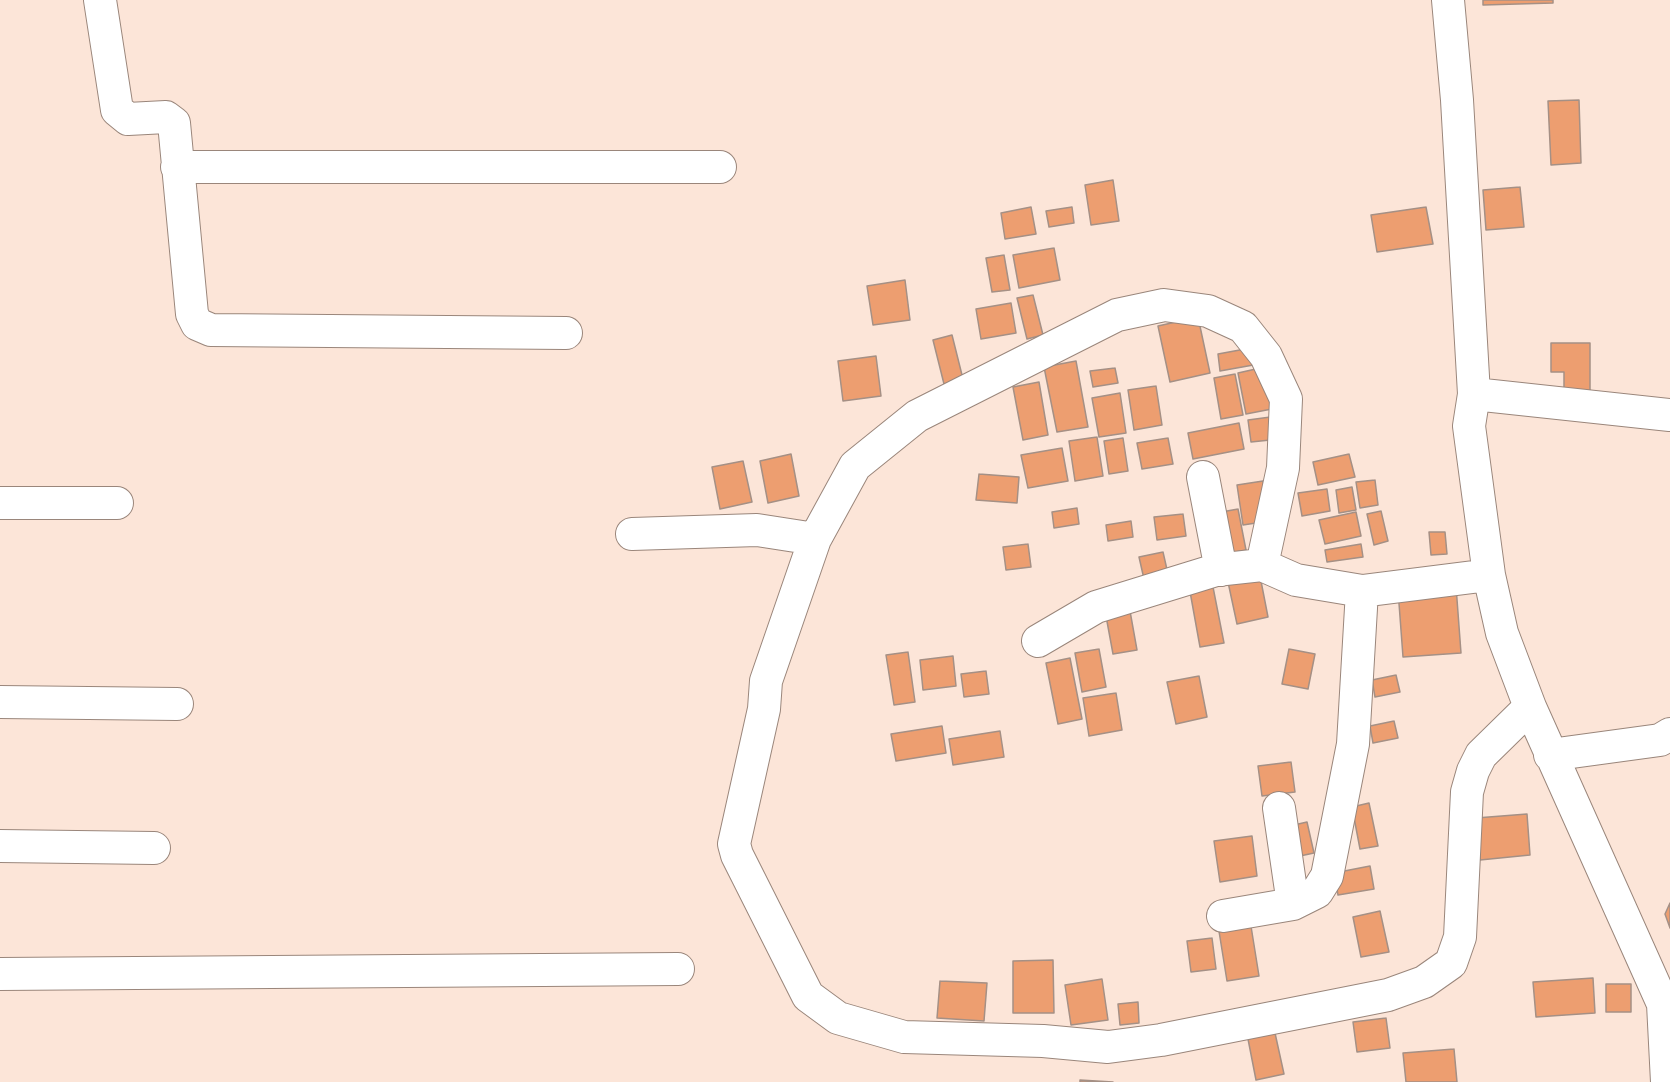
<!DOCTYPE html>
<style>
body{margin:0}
canvas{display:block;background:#fce5d8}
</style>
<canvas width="1670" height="1082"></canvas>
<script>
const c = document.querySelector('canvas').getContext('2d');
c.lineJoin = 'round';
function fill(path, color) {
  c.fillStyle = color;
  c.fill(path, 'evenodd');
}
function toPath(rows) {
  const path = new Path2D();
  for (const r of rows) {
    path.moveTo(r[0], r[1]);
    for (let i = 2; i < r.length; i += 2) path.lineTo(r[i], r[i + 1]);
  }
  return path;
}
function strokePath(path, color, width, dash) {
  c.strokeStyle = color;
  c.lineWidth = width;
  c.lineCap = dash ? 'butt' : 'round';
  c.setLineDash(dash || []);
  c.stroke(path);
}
const building = toPath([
 [1483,0,1553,0,1553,3,1483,5,1483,0],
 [1579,100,1581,163,1551,165,1548,101,1579,100],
 [1113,180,1119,221,1091,225,1085,185,1113,180],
 [1520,187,1524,227,1486,230,1483,190,1520,187],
 [1031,207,1036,234,1005,239,1001,213,1031,207],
 [1072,207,1074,223,1049,227,1046,211,1072,207],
 [1426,207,1433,244,1377,252,1371,215,1426,207],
 [1054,248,1060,280,1019,288,1013,255,1054,248],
 [1004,255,1010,290,992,292,986,258,1004,255],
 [905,280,910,320,873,325,867,286,905,280],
 [1033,295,1043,335,1027,339,1017,298,1033,295],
 [1011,303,1016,333,981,339,976,309,1011,303],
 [1198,317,1210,373,1170,382,1158,326,1198,317],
 [952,335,965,387,946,392,933,340,952,335],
 [1551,343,1590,343,1590,393,1564,393,1564,372,1551,372,1551,343],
 [1256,347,1259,364,1220,371,1218,354,1256,347],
 [876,356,881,396,843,401,838,361,876,356],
 [1076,361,1088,427,1057,432,1044,367,1076,361],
 [1269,366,1277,408,1246,414,1238,373,1269,366],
 [1115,368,1118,383,1093,387,1090,371,1115,368],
 [1235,374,1243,415,1221,419,1214,378,1235,374],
 [1039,382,1048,435,1023,440,1013,387,1039,382],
 [1156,386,1162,425,1134,430,1128,390,1156,386],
 [1120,393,1126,433,1099,437,1092,398,1120,393],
 [1278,416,1280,439,1251,442,1248,420,1278,416],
 [1239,423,1244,449,1193,459,1188,433,1239,423],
 [1097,437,1103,476,1075,481,1069,441,1097,437],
 [1123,438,1128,471,1109,474,1104,441,1123,438],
 [1168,438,1173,464,1142,469,1137,443,1168,438],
 [1062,448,1068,481,1028,488,1021,455,1062,448],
 [791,454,799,496,768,503,760,461,791,454],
 [1349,454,1355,477,1318,485,1313,462,1349,454],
 [743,461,752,502,720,509,712,467,743,461],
 [979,474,1019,477,1017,503,976,500,979,474],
 [1375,480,1378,505,1360,508,1356,482,1375,480],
 [1263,481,1269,521,1243,525,1237,485,1263,481],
 [1352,487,1356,510,1339,513,1336,490,1352,487],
 [1327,489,1330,511,1302,516,1298,493,1327,489],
 [1077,508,1079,524,1054,528,1052,512,1077,508],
 [1238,509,1246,550,1225,554,1216,513,1238,509],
 [1381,511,1388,541,1374,545,1367,514,1381,511],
 [1356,512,1361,536,1325,544,1319,520,1356,512],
 [1183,514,1186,536,1157,540,1154,517,1183,514],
 [1131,521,1133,537,1108,541,1106,525,1131,521],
 [1429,532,1445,532,1447,554,1431,555,1429,532],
 [1028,544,1031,567,1006,570,1003,547,1028,544],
 [1361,544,1363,557,1327,562,1325,550,1361,544],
 [1163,552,1168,574,1144,579,1139,557,1163,552],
 [1260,576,1268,617,1237,624,1228,582,1260,576],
 [1212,582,1224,643,1200,647,1189,586,1212,582],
 [1456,586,1461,653,1403,657,1398,590,1456,586],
 [1130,611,1137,650,1113,654,1106,616,1130,611],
 [1099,649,1106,687,1082,692,1075,653,1099,649],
 [1289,649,1315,654,1308,689,1282,684,1289,649],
 [908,652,915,702,894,705,886,655,908,652],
 [953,656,956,686,923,690,920,660,953,656],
 [1070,658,1082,719,1058,724,1046,663,1070,658],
 [986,671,989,694,964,697,961,674,986,671],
 [1396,675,1400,692,1375,697,1372,680,1396,675],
 [1199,676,1207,717,1176,724,1167,682,1199,676],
 [1116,693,1122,730,1089,736,1083,698,1116,693],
 [1394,721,1398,738,1373,743,1370,726,1394,721],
 [942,726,946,753,896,761,891,734,942,726],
 [1000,731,1004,757,953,765,949,739,1000,731],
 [1291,762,1295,792,1262,796,1258,766,1291,762],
 [1369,803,1378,846,1360,849,1352,807,1369,803],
 [1527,814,1530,855,1480,860,1476,818,1527,814],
 [1307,822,1314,853,1300,856,1294,825,1307,822],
 [1252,836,1257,876,1220,882,1214,841,1252,836],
 [1370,866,1374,889,1338,895,1334,873,1370,866],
 [1670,903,1670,928,1665,914,1670,903],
 [1380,911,1389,952,1361,957,1353,917,1380,911],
 [1250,920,1259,976,1227,981,1218,925,1250,920],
 [1212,938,1216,969,1191,972,1187,941,1212,938],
 [1053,960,1054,1013,1013,1013,1013,961,1053,960],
 [1593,978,1595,1013,1536,1017,1533,982,1593,978],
 [1102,979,1108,1020,1071,1025,1065,985,1102,979],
 [940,981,987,983,984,1021,937,1018,940,981],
 [1606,984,1631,984,1631,1012,1606,1012,1606,984],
 [1138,1002,1139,1023,1120,1025,1118,1004,1138,1002],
 [1386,1018,1390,1048,1357,1052,1353,1022,1386,1018],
 [1275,1033,1284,1074,1256,1080,1248,1039,1275,1033],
 [1454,1049,1457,1082,1406,1082,1403,1053,1454,1049],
 [1080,1080,1113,1082,1080,1082,1080,1080]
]);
fill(building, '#ed9e70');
strokePath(building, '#a59085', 1.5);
const minor = toPath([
 [100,0,117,110,128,119,166,117,174,123,192,314,197,324,211,330,566,333],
 [1448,0,1457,100,1474,394,1469,426,1489,575,1502,633,1530,707,1663,1004,1667,1082],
 [177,167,720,167],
 [1474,394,1670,415],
 [1203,477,1221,570],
 [0,503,117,503],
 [632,534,757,530,815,539],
 [1262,565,1283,468,1286,399,1266,356,1243,327,1208,311,1164,305,1117,315,917,416,855,466,815,539,766,681,764,709,734,844,737,855,808,996,838,1018,904,1037,1043,1041,1108,1047,1161,1040,1388,995,1424,982,1451,963,1460,937,1467,792,1473,771,1481,755,1530,707],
 [1038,641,1096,607,1216,570,1262,565,1296,580,1362,591,1489,575],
 [0,702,177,704],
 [1550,755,1660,740,1670,734],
 [1279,808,1293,904],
 [0,846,154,848],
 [1223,916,1293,904,1317,892,1327,876,1353,744,1362,591],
 [0,974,678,969]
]);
strokePath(minor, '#9a867b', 34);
strokePath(minor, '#fff', 32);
</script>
